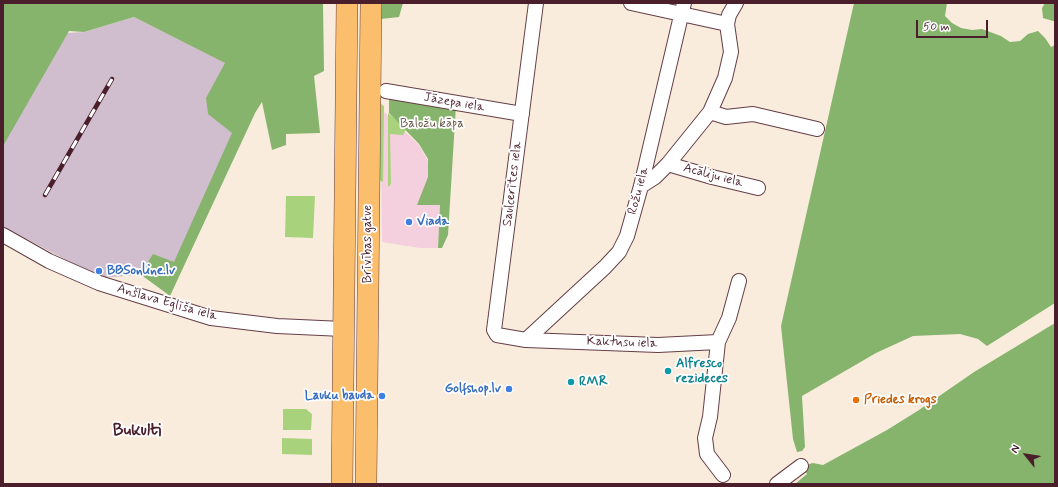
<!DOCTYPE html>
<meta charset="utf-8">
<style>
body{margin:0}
#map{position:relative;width:1058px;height:487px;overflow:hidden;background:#f9ecdd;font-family:Mynerve,sans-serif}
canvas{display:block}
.frame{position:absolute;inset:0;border:4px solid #4a1f2b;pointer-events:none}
.north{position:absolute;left:1006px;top:435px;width:40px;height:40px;-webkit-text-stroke:3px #fff;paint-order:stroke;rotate:300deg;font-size:11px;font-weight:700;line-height:16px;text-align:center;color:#4a1f2b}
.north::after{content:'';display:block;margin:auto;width:14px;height:18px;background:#4a1f2b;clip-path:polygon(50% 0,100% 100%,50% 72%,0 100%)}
.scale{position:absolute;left:916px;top:20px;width:72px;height:18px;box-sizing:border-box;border:2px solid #4a1f2b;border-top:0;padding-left:5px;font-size:12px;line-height:14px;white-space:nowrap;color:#4a1f2b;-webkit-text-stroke:3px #fff;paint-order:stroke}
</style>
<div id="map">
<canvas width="1058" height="487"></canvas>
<div class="frame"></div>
<div class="north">N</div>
<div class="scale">50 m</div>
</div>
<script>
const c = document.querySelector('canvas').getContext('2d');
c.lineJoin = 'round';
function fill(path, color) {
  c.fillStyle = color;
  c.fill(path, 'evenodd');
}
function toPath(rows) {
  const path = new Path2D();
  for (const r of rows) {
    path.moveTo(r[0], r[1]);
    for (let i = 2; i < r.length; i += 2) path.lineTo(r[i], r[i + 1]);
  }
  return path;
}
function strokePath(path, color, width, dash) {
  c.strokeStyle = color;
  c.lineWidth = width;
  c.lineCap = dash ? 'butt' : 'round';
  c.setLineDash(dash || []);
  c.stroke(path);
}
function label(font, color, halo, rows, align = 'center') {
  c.font = font + ' Mynerve,sans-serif';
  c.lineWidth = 3.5;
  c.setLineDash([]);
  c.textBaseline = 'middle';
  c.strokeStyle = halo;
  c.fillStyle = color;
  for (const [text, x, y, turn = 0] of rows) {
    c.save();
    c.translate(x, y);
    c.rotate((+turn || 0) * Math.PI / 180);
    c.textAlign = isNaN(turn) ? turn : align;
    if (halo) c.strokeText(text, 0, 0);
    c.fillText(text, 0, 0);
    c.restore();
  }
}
fill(toPath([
 [380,108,419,145,427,159,440,205,438,248,420,248,382,242]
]), '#f4cfdd');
fill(toPath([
 [134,17,226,63,255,113,173,288,138,275,101,278,3,227,3,143,66,33,84,32]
]), '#d0bdcd');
fill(toPath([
 [380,103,384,106,383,182,379,180],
 [388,113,406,129,403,135,390,134,391,184,388,187],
 [286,196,315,196,313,238,285,237],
 [283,409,306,409,312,414,311,430,283,430],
 [282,438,312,439,312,455,282,454]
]), '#a9d27d');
fill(toPath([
 [3,3,323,3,324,71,314,76,320,133,286,134,286,145,272,150,262,102,255,113,170,296,140,274,153,254,174,262,232,133,208,114,206,98,225,63,134,17,84,32,69,31,3,146],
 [381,3,403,3,399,17,381,19],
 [854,3,947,3,945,16,952,23,961,28,972,30,982,29,1001,36,1010,42,1020,41,1028,34,1038,31,1045,38,1051,47,1055,45,1055,303,987,346,978,339,960,334,913,336,876,353,802,396,805,447,802,451,797,452,793,439,781,326],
 [1045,3,1055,3,1055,21,1053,21,1043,18,1042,8],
 [389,96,456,105,448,235,442,248,438,248,440,205,417,205,428,177,428,159,419,144,389,113],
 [1055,323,1055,484,795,484,807,474,801,466,813,463,823,465,887,430,919,410,974,372]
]), '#86b46c');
const minor = toPath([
 [536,3,494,330,497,335,526,340,658,345,718,342],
 [631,3,727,24],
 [386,91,522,114],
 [710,112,726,117,753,114,817,129],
 [668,164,712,177,758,188],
 [641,186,655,177,668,164,710,112,725,78,731,52,727,24,729,15,736,3],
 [3,235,49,261,99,283,211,318,277,326,343,329],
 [526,340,605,267,619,252,627,236,641,186,684,3],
 [723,475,707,454,705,438,710,417,718,342,729,318,739,281],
 [777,484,801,466]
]);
const highway = toPath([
 [342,484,347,3],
 [366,484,371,3]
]);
strokePath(minor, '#643e46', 16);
strokePath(highway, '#643e46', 22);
strokePath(minor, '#fff', 14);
strokePath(highway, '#fabe6d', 21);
const rail = toPath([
 [45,195,112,79]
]);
strokePath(rail, '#4a1f2b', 4.5);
strokePath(rail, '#fff', 3, [9]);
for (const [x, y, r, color] of [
 [409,222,4,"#3f7fe0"],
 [99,271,4,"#3f7fe0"],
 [668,371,4,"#0f9aa8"],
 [571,382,4,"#0f9aa8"],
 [509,389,4,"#3f7fe0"],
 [382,396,4,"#3f7fe0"],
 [856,400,4,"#e8710a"]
]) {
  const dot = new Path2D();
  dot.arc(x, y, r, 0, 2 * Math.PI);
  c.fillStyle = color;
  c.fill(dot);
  strokePath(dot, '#fff', 1.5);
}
label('13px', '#4a1f2b', '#fff', [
 ["Jāzepa iela",454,103,10],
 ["Acāliju iela",713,176,15],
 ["Saulcerītes iela",513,184,-83],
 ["Rožu iela",639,191,-75],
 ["Brīvības gatve",368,244,-90],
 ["Anšlava Eglīša iela",167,303,16],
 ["Kaktusu iela",622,343,2]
]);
label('13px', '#654', '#fff', [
 ["Baložu kāpa",432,124]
]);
label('bold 13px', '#366cbe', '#fff', [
 ["Viada",417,222],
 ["BBSonline.lv",107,271],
 ["Golfshop.lv",501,389,"right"],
 ["Lauku bauda",374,396,"right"]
], 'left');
label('bold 13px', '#0d838f', '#fff', [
 ["Alfresco",676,364],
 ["rezideces",676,379],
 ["RMR",579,382]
], 'left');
label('bold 13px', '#c56008', '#fff', [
 ["Priedes krogs",864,400]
], 'left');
label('bold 17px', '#4a1f2b', '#fff', [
 ["Bukulti",137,431]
]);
</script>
